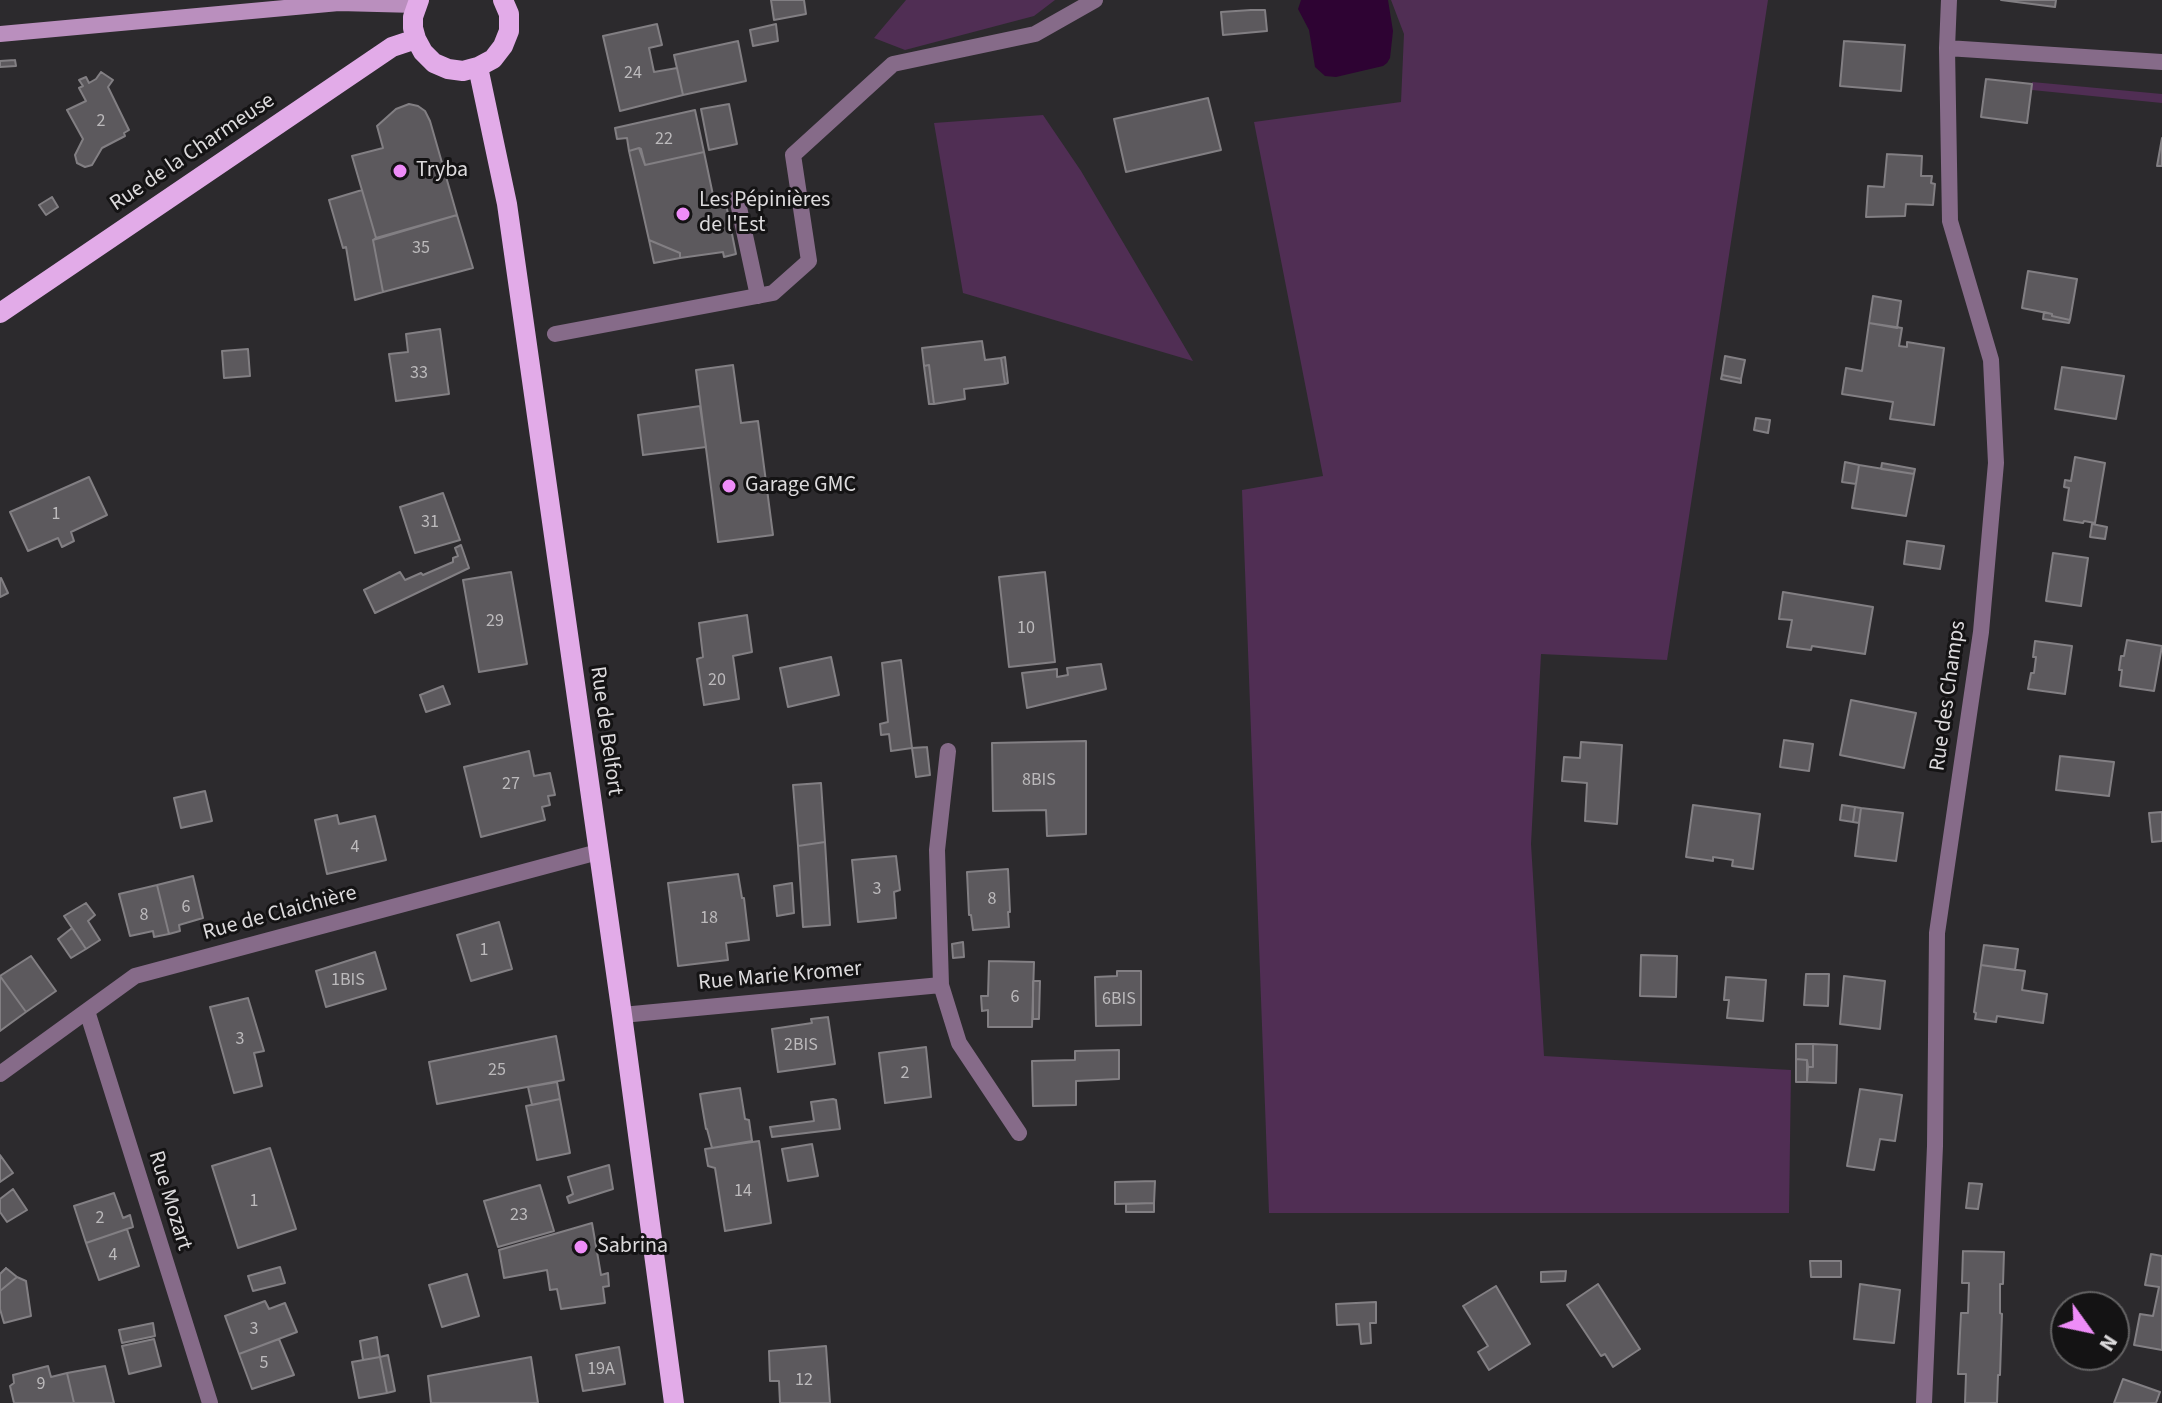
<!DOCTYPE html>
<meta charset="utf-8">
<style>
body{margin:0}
#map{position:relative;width:2162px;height:1403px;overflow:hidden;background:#2c2a2d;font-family:"Source Sans 3",sans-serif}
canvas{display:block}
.north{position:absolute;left:2050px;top:1291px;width:80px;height:80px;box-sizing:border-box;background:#141314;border:2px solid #646364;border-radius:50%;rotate:123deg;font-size:22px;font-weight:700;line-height:32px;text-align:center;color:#dcdadc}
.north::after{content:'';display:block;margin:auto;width:28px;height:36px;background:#ee8cf8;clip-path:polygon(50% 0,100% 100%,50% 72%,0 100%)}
</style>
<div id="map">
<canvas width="2162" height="1403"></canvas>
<div class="north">N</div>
</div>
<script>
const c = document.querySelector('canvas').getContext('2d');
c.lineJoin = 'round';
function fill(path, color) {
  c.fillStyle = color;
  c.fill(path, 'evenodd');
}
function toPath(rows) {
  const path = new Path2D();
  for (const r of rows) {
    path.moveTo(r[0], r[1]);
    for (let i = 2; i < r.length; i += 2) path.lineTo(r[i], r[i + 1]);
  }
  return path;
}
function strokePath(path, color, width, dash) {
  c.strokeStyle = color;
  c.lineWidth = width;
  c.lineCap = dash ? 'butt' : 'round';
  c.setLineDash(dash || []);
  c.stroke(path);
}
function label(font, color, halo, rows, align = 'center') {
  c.font = font + ' "Source Sans 3",sans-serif';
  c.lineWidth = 6;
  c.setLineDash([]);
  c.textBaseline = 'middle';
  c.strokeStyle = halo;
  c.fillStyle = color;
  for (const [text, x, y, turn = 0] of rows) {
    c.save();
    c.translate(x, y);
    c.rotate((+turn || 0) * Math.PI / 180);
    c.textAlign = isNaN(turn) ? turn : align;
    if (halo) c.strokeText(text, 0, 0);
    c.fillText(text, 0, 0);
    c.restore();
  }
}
fill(toPath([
 [906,0,1055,0,1034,16,905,50,874,38],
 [1391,0,1768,0,1667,660,1541,654,1531,844,1544,1056,1791,1070,1789,1213,1269,1213,1242,490,1323,476,1254,122,1401,102,1404,34],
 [2032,82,2162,94,2162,103,2032,90],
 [1043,115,1081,171,1193,361,963,293,934,123]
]), '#502e54');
fill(toPath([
 [1301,0,1388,0,1393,31,1390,58,1387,63,1383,66,1336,77,1325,76,1315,67,1309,30,1298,9]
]), '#2e0333');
const building = toPath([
 [771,0,804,0,806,14,774,20,771,0],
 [2001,0,2056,0,2055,7,2001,0],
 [1251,10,1265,10,1267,31,1223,35,1221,12,1251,10],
 [657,24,662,45,649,48,654,72,677,68,683,95,620,111,603,36,657,24],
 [776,24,778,41,753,46,750,30,776,24],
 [738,41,746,81,683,95,674,55,738,41],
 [1844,41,1905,45,1901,91,1840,86,1844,41],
 [15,60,16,66,0,67,0,61,15,60],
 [101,72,113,80,108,87,129,130,124,133,125,136,102,148,92,165,85,167,77,163,75,155,83,139,67,110,86,101,79,88,83,86,79,80,86,77,89,83,96,79,101,72],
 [1986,79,2032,84,2027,123,1981,117,1986,79],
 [1208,98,1221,150,1126,172,1114,119,1208,98],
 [409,104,418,106,425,111,430,121,457,215,376,238,352,156,383,148,377,126,396,109,409,104],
 [729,104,737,144,709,150,701,109,729,104],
 [695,110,704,152,645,165,641,149,639,148,629,151,627,138,617,139,615,128,695,110],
 [2162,138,2162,166,2157,166,2162,138],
 [639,148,645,165,704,152,714,200,725,199,736,254,724,257,723,252,680,258,680,253,649,240,629,151,639,148],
 [1887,154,1922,156,1921,176,1932,176,1931,183,1935,184,1933,205,1906,204,1905,216,1866,217,1868,186,1884,187,1887,154],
 [362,190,376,238,373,240,383,292,355,300,346,247,343,248,329,200,362,190],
 [52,197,58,207,46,215,39,205,52,197],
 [457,215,473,268,383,292,373,240,457,215],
 [649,240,680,253,680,258,654,263,649,240],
 [2028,271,2077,279,2070,320,2052,316,2052,314,2022,308,2028,271],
 [1873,296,1901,301,1897,328,1869,323,1873,296],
 [2044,312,2052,314,2052,316,2070,320,2069,323,2043,319,2044,312],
 [1869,323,1902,328,1899,346,1907,347,1907,342,1944,348,1934,425,1890,419,1893,402,1842,394,1846,368,1862,371,1869,323],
 [440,329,449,394,396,401,389,354,408,352,406,334,440,329],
 [982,341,985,360,1001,358,1005,384,964,389,965,399,934,404,929,365,924,366,922,348,982,341],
 [248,349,250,376,224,378,222,351,248,349],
 [1725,356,1745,360,1741,379,1722,375,1725,356],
 [1005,357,1008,383,1005,384,1001,358,1005,357],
 [733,365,741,423,758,421,773,535,718,542,696,370,733,365],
 [929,365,934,404,929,404,924,366,929,365],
 [2062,367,2124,376,2116,419,2055,409,2062,367],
 [1722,375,1741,379,1741,383,1721,379,1722,375],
 [700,406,706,447,643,455,638,415,700,406],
 [1756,418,1770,420,1768,433,1754,430,1756,418],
 [2075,457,2105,463,2095,523,2084,521,2083,523,2064,520,2069,488,2064,487,2065,480,2071,481,2075,457],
 [1845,462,1859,465,1856,484,1842,482,1845,462],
 [1882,463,1915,469,1914,474,1881,469,1882,463],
 [1859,465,1914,474,1906,516,1852,508,1859,465],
 [89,477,107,515,71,532,74,541,62,547,58,538,28,551,10,512,89,477],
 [443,493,460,540,415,553,400,507,443,493],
 [2092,524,2107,527,2105,539,2090,537,2092,524],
 [1907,541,1944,546,1940,569,1904,564,1907,541],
 [461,545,469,568,375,613,364,590,400,572,405,580,421,573,423,575,453,562,453,558,458,556,455,548,461,545],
 [2053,553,2088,558,2081,606,2046,601,2053,553],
 [511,572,527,664,479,672,463,580,511,572],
 [1045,572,1055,662,1009,667,999,577,1045,572],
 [1,578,8,593,0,597,0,579,1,578],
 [1783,592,1873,607,1865,654,1812,646,1811,650,1787,647,1792,620,1779,619,1783,592],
 [747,615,752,652,733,656,739,699,704,705,697,659,703,657,699,623,747,615],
 [2127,640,2162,646,2154,691,2120,686,2122,670,2119,670,2121,656,2124,656,2127,640],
 [2035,641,2072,646,2065,694,2028,689,2031,673,2034,673,2036,657,2033,657,2035,641],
 [831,657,839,695,788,707,780,668,831,657],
 [901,660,912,748,891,751,889,734,881,735,880,724,888,722,882,663,901,660],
 [1101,664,1106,689,1027,708,1022,673,1057,669,1057,677,1068,675,1067,668,1101,664],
 [443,686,450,704,426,712,420,695,443,686],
 [1851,700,1916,713,1904,768,1840,755,1851,700],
 [1784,740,1813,744,1809,771,1780,767,1784,740],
 [1086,741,1086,834,1047,836,1046,810,993,811,992,743,1086,741],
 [1581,742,1622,745,1617,824,1585,821,1587,783,1562,781,1564,757,1580,758,1581,742],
 [927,747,930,775,916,777,912,748,927,747],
 [529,751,534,776,550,773,555,795,548,796,550,805,542,807,545,820,481,837,464,767,529,751],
 [2060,756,2114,762,2109,796,2056,790,2060,756],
 [821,783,825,842,798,846,793,785,821,783],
 [205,791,212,821,181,828,174,798,205,791],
 [1693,805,1760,814,1753,869,1732,866,1733,860,1713,857,1713,861,1686,857,1693,805],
 [1842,805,1855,807,1853,822,1840,820,1842,805],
 [1855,807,1861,808,1859,823,1853,822,1855,807],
 [1861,808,1903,813,1896,861,1855,856,1861,808],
 [2162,812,2162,841,2152,842,2149,813,2162,812],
 [337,815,339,824,375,816,386,860,327,874,315,820,337,815],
 [825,842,830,925,803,927,798,846,825,842],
 [896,856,900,890,894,892,896,918,858,922,852,860,896,856],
 [1008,869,1010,912,1008,912,1009,927,973,930,971,915,969,915,967,872,1008,869],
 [738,874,742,898,744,898,749,940,726,943,728,960,678,966,668,883,738,874],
 [193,876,203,918,179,925,180,931,169,934,157,885,193,876],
 [792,883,794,913,777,916,774,886,792,883],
 [157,885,169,934,154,937,153,931,130,936,119,894,157,885],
 [86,903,95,915,88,921,100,940,86,949,64,916,86,903],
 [499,922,512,969,471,981,457,935,499,922],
 [72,928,86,949,71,958,58,939,72,928],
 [963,942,964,957,953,958,952,944,963,942],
 [1984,945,2018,949,2015,970,1981,965,1984,945],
 [375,952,386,989,326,1007,316,971,375,952],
 [1641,955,1677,956,1676,997,1640,996,1641,955],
 [31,956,56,991,26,1012,0,976,31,956],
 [989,961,1034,962,1032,1027,988,1027,988,1010,982,1011,981,996,988,996,989,961],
 [1981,965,2025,971,2022,990,2047,994,2043,1023,1997,1016,1996,1022,1975,1019,1976,1013,1974,1012,1981,965],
 [1117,971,1141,971,1141,1025,1096,1026,1095,977,1117,976,1117,971],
 [1806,974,1829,974,1828,1006,1804,1005,1806,974],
 [0,976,26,1012,0,1031,0,976],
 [1844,976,1885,981,1880,1029,1840,1024,1844,976],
 [1726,977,1766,980,1763,1021,1727,1018,1729,1000,1724,1000,1726,977],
 [1033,981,1040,981,1039,1019,1033,1019,1033,981],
 [248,998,264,1051,254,1053,262,1086,234,1093,210,1007,248,998],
 [828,1017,835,1064,778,1072,772,1029,812,1023,811,1019,828,1017],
 [556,1036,564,1080,437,1104,429,1062,556,1036],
 [1796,1044,1813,1044,1813,1067,1808,1067,1807,1060,1796,1059,1796,1044],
 [1813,1044,1837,1045,1836,1083,1807,1082,1808,1067,1813,1067,1813,1044],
 [926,1047,931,1097,885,1103,879,1053,926,1047],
 [1119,1050,1119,1079,1076,1081,1076,1105,1033,1106,1032,1061,1075,1060,1075,1051,1119,1050],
 [1796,1059,1807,1060,1807,1082,1796,1082,1796,1059],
 [557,1082,560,1099,532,1105,528,1087,557,1082],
 [740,1088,745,1119,749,1120,752,1141,712,1148,707,1129,706,1129,700,1094,740,1088],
 [1860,1089,1902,1095,1895,1141,1880,1139,1874,1170,1847,1166,1860,1089],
 [560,1099,570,1153,537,1160,526,1106,560,1099],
 [833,1099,836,1100,840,1129,772,1137,770,1127,814,1121,811,1102,833,1099],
 [759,1141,771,1223,725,1231,715,1168,708,1166,705,1149,759,1141],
 [812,1144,818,1176,788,1181,782,1149,812,1144],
 [270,1148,296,1229,238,1248,212,1166,270,1148],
 [0,1155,13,1173,0,1182,0,1155],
 [609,1165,613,1189,569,1203,567,1197,573,1194,568,1177,609,1165],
 [1155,1181,1154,1203,1115,1204,1115,1182,1155,1181],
 [1969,1183,1982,1184,1978,1209,1966,1208,1969,1183],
 [540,1185,554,1231,498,1247,484,1201,540,1185],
 [13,1189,27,1210,7,1222,0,1212,0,1199,13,1189],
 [114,1193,123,1218,130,1215,133,1227,86,1243,74,1206,114,1193],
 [1154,1203,1154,1212,1126,1212,1126,1204,1154,1203],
 [592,1223,601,1275,608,1273,609,1286,603,1287,605,1303,561,1309,557,1289,550,1290,547,1270,504,1278,499,1250,592,1223],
 [127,1229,139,1266,99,1280,86,1243,127,1229],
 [1963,1251,2004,1252,2003,1284,2000,1284,2000,1313,2002,1314,2000,1375,1998,1375,1997,1403,1965,1403,1966,1374,1958,1374,1961,1313,1968,1313,1969,1283,1962,1283,1963,1251],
 [2151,1254,2162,1256,2162,1350,2134,1345,2140,1314,2153,1316,2159,1287,2145,1285,2151,1254],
 [1810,1261,1841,1261,1841,1277,1811,1277,1810,1261],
 [280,1267,285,1283,253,1291,248,1276,280,1267],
 [6,1268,17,1277,0,1291,0,1274,6,1268],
 [1566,1271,1565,1281,1541,1282,1541,1272,1566,1271],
 [467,1274,479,1316,442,1327,429,1285,467,1274],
 [17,1277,26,1281,31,1316,4,1323,0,1309,0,1291,17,1277],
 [1598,1284,1640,1349,1613,1367,1605,1354,1601,1356,1567,1305,1598,1284],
 [1860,1284,1900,1290,1894,1343,1854,1339,1860,1284],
 [1496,1286,1530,1344,1489,1370,1478,1352,1488,1346,1463,1306,1496,1286],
 [265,1301,269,1309,285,1303,297,1332,239,1354,225,1316,265,1301],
 [1376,1302,1376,1323,1370,1323,1371,1343,1361,1344,1359,1324,1337,1325,1336,1304,1376,1302],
 [153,1323,155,1336,122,1343,119,1330,153,1323],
 [377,1337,380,1357,363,1360,360,1341,377,1337],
 [154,1339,161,1366,129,1374,122,1346,154,1339],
 [279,1339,294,1375,252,1389,239,1354,279,1339],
 [826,1346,830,1403,780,1403,779,1381,770,1381,769,1351,826,1346],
 [619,1347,625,1384,583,1391,576,1355,619,1347],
 [388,1355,395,1391,387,1393,380,1357,388,1355],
 [380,1357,387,1393,359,1398,352,1362,380,1357],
 [531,1357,538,1403,431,1403,428,1376,531,1357],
 [48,1366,51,1377,67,1373,74,1403,14,1403,10,1386,14,1383,13,1375,48,1366],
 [105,1366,114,1403,74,1403,67,1373,105,1366],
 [2123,1379,2160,1392,2156,1403,2114,1403,2123,1379]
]);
fill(building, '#5c595d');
strokePath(building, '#827f83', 2);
strokePath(toPath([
 [737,198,758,296],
 [555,334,773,293,809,261,793,155,893,64,1035,34,1095,0]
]), '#866b89', 16);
strokePath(toPath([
 [1947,48,2162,62],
 [948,751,937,850,941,985,959,1043,1019,1133],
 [87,1011,210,1403],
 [622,1015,941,985],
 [0,1074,135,976,598,852],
 [1924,1403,1935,1146,1937,933,1981,632,1996,463,1991,360,1950,221,1947,48,1949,0]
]), '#866b89', 16);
strokePath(toPath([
 [0,34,339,3,416,5]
]), '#ba8fbe', 16);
strokePath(toPath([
 [419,0,413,17,413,28,416,39,423,52,434,63,448,69,463,71,478,67,493,59,503,46,509,31,509,14,503,0],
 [478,67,507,204,622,1015,674,1403],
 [0,313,392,47,416,39]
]), '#e2abe8', 20);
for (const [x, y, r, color] of [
 [400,171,8,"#ee8cf8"],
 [683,214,8,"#ee8cf8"],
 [729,486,8,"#ee8cf8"],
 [581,1247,8,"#ee8cf8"]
]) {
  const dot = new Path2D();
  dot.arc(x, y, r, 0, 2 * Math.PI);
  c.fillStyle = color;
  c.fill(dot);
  strokePath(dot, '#141314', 3);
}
label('18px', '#bcbabc', null, [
 ["24",633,74],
 ["2",101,122],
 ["22",664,140],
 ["35",421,249],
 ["33",419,374],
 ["1",56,515],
 ["31",430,523],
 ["29",495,622],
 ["10",1026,629],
 ["20",717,681],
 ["8BIS",1039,781],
 ["27",511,785],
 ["4",355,848],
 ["3",877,890],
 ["8",992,900],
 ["6",186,908],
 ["8",144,916],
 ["18",709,919],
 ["1",484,951],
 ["1BIS",348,981],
 ["6",1015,998],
 ["6BIS",1119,1000],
 ["3",240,1040],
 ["2BIS",801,1046],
 ["25",497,1071],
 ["2",905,1074],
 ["14",743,1192],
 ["1",254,1202],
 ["23",519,1216],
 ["2",100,1219],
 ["4",113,1256],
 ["3",254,1330],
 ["5",264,1364],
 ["19A",601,1370],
 ["12",804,1381],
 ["9",41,1385]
]);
label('22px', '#dcdadc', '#141314', [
 ["Rue de la Charmeuse",193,153,-34],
 ["Rue des Champs",1949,696,-82],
 ["Rue de Belfort",605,731,82],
 ["Rue de Claichière",280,914,-15],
 ["Rue Marie Kromer",780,977,-5],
 ["Rue Mozart",169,1201,73]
]);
label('22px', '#dcdadc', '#141314', [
 ["Tryba",416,171],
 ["Les Pépinières",699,201],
 ["de l'Est",699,226],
 ["Garage GMC",745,486],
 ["Sabrina",597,1247]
], 'left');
</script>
